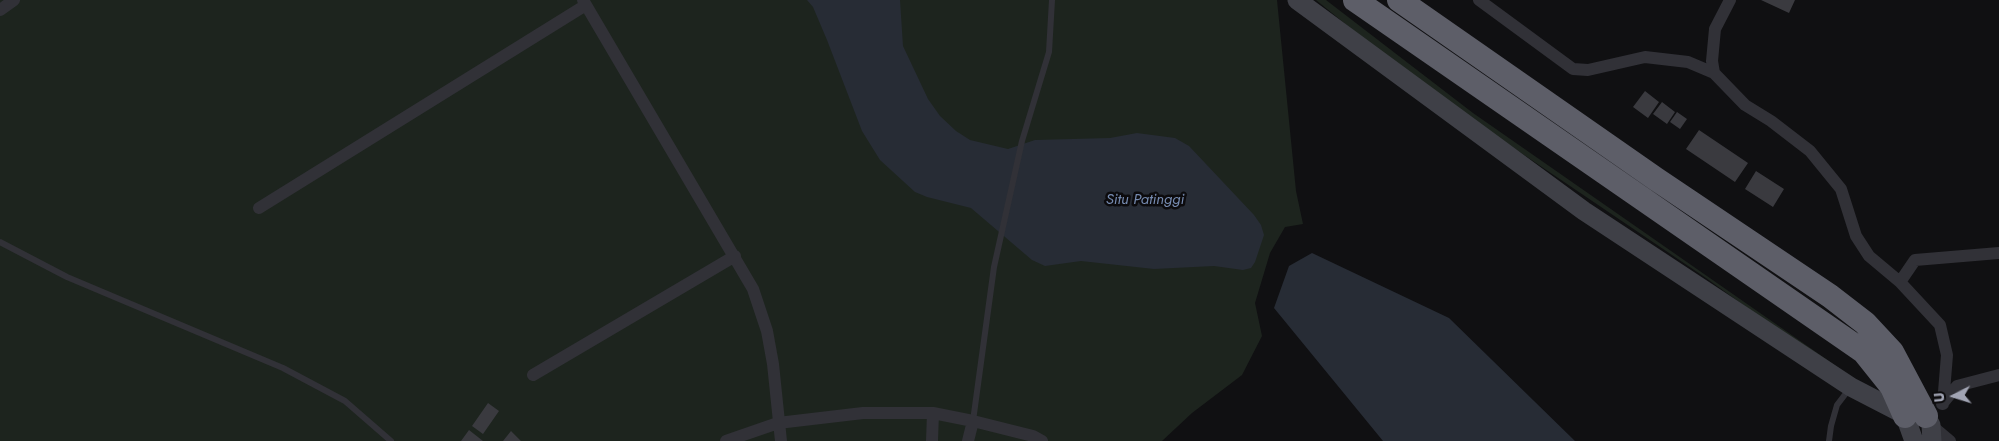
<!DOCTYPE html>
<style>
body{margin:0}
#map{position:relative;width:1999px;height:441px;overflow:hidden;background:#101012;font-family:Jost,sans-serif}
canvas{display:block}
.north{position:absolute;left:1929px;top:371px;width:50px;height:50px;-webkit-text-stroke:4px #0c0b0d;paint-order:stroke;rotate:265deg;font-size:14px;font-weight:700;line-height:20px;text-align:center;color:#a1a4b3}
.north::after{content:'';display:block;margin:auto;width:18px;height:22px;background:#a1a4b3;clip-path:polygon(50% 0,100% 100%,50% 72%,0 100%)}
</style>
<div id="map">
<canvas width="1999" height="441"></canvas>
<div class="north">U</div>
</div>
<script>
const c = document.querySelector('canvas').getContext('2d');
c.lineJoin = 'round';
function fill(path, color) {
  c.fillStyle = color;
  c.fill(path, 'evenodd');
}
function toPath(rows) {
  const path = new Path2D();
  for (const r of rows) {
    path.moveTo(r[0], r[1]);
    for (let i = 2; i < r.length; i += 2) path.lineTo(r[i], r[i + 1]);
  }
  return path;
}
function strokePath(path, color, width, dash) {
  c.strokeStyle = color;
  c.lineWidth = width;
  c.lineCap = dash ? 'butt' : 'round';
  c.setLineDash(dash || []);
  c.stroke(path);
}
function label(font, color, halo, rows, align = 'center') {
  c.font = font + ' Jost,sans-serif';
  c.lineWidth = 5;
  c.setLineDash([]);
  c.textBaseline = 'middle';
  c.strokeStyle = halo;
  c.fillStyle = color;
  for (const [text, x, y, turn = 0] of rows) {
    c.save();
    c.translate(x, y);
    c.rotate((+turn || 0) * Math.PI / 180);
    c.textAlign = isNaN(turn) ? turn : align;
    if (halo) c.strokeText(text, 0, 0);
    c.fillText(text, 0, 0);
    c.restore();
  }
}
fill(toPath([
 [0,0,1277,0,1296,191,1303,224,1285,227,1270,253,1255,303,1262,336,1242,375,1192,413,1162,441,0,441],
 [1316,0,1326,0,1473,113,1839,368,1837,373,1706,278,1468,117,1381,53]
]), '#1d241e');
fill(toPath([
 [807,0,900,0,903,46,928,99,940,116,956,131,970,140,1008,149,1035,140,1110,138,1137,133,1175,138,1189,146,1254,215,1261,225,1264,235,1255,262,1251,268,1243,270,1214,266,1154,269,1081,261,1045,266,1032,260,971,208,927,197,915,192,880,160,862,131,827,40,813,7],
 [1312,253,1449,318,1575,441,1383,441,1274,308,1289,266]
]), '#272c35');
fill(toPath([
 [1761,0,1795,0,1789,13],
 [1645,91,1659,102,1648,118,1633,107],
 [1662,102,1675,112,1667,124,1653,114],
 [1677,112,1687,119,1680,129,1670,122],
 [1699,130,1748,163,1735,182,1686,149],
 [1756,171,1784,189,1773,207,1745,189],
 [488,403,499,411,483,434,472,426],
 [469,430,483,441,461,441],
 [511,431,521,441,503,441]
]), '#3a3a3f');
strokePath(toPath([
 [0,242,67,277,283,368,345,401,391,441],
 [973,421,994,267,1022,141,1049,52,1052,0],
 [1829,441,1831,426,1837,405,1850,388]
]), '#313137', 6);
strokePath(toPath([
 [583,0,753,289,767,331,773,364,781,441],
 [1479,0,1573,69,1588,70,1645,57,1688,62,1714,73],
 [1730,0,1715,29,1712,61,1714,73,1745,105,1771,121,1810,151,1841,189,1856,236,1869,256,1900,282,1940,325,1947,355,1943,404],
 [0,10,14,0],
 [259,208,586,5],
 [1900,282,1915,260,1999,253],
 [533,375,735,256],
 [1942,404,1957,386,1999,375],
 [1931,425,1950,441],
 [726,441,778,423,863,413,933,413,973,421,1033,436,1042,441],
 [932,441,933,413],
 [968,441,973,421]
]), '#313137', 12);
strokePath(toPath([
 [1297,0,1584,211,1851,387,1911,418],
 [1905,416,1914,441],
 [1913,416,1926,416,1931,425,1932,441]
]), '#3f4047', 19);
strokePath(toPath([
 [1355,0,1864,352,1892,387,1905,416],
 [1399,0,1656,179,1830,296,1865,323,1892,352,1926,416]
]), '#5d5e68', 24);
label('italic 15px', '#768bb0', '#0c0b0d', [
 ["Situ Patinggi",1145,200]
]);
</script>
